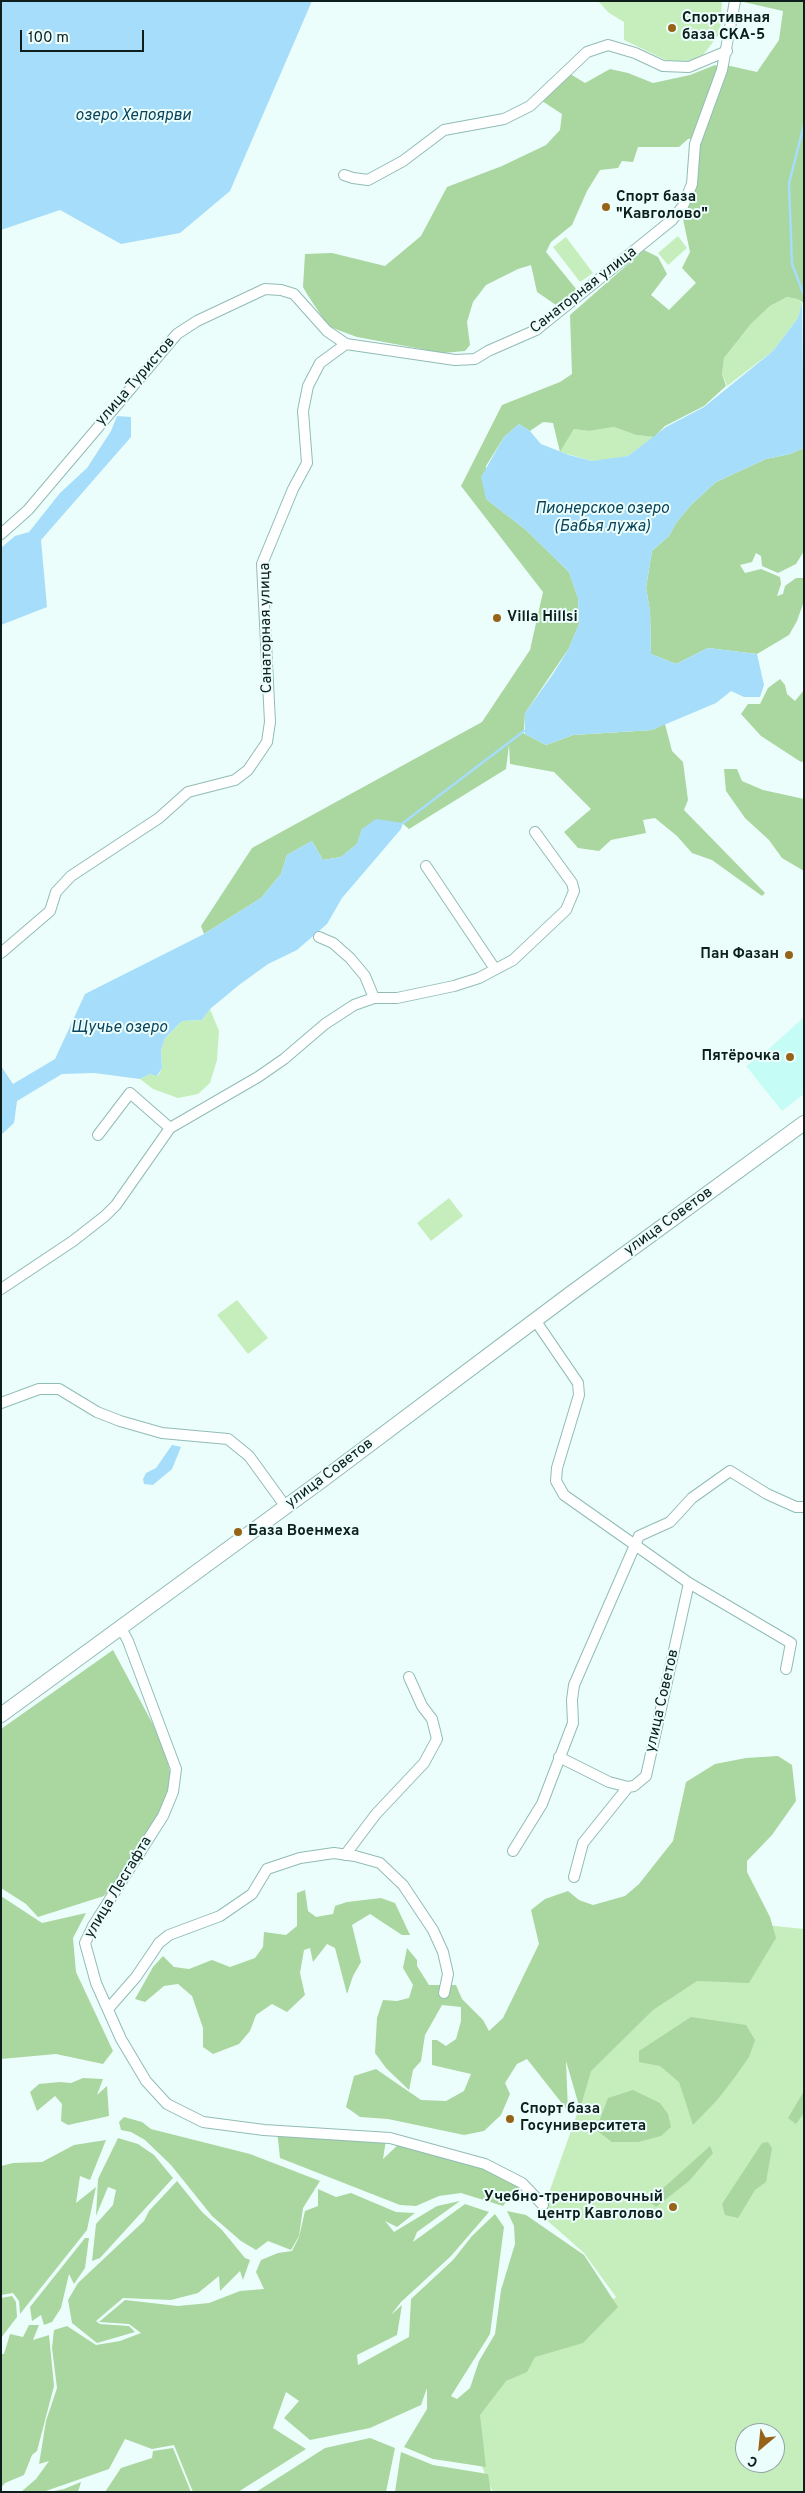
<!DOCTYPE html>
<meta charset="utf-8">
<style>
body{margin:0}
#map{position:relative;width:805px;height:2493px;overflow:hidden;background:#ecfefb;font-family:Overpass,sans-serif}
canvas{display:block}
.frame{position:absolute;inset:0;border:2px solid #0d1e1c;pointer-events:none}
.north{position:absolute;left:735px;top:2423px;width:50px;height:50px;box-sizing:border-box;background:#ecfefb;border:1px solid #93a4a2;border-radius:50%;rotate:208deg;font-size:14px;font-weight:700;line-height:20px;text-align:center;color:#0d1e1c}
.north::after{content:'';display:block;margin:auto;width:18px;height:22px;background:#976318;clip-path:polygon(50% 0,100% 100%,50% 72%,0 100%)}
.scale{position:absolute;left:20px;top:30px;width:124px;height:22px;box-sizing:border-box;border:2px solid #0d1e1c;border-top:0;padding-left:6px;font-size:15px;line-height:18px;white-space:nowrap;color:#0d1e1c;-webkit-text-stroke:4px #ecfefb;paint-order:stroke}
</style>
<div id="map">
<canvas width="805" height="2493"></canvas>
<div class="frame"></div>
<div class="north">С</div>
<div class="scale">100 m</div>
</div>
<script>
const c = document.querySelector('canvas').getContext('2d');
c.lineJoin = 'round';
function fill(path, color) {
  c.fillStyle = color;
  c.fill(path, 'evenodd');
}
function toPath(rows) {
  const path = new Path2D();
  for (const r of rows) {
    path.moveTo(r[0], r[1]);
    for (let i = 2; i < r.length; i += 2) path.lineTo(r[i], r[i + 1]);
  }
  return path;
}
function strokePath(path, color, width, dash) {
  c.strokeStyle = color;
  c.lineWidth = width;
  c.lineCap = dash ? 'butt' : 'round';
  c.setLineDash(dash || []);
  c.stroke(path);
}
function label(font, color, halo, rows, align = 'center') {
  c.font = font + ' Overpass,sans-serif';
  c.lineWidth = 4;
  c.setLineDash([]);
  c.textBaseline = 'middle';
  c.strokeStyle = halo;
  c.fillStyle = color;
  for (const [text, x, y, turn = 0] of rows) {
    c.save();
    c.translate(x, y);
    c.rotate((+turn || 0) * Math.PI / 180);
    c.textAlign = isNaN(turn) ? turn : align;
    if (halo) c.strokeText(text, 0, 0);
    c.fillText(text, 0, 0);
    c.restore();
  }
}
fill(toPath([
 [804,1017,804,1094,782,1111,746,1066,762,1055]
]), '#c5fdf6');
fill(toPath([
 [598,1,722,1,720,33,700,59,672,63,624,40,624,22,609,13],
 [678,236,687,248,668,265,658,253],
 [566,237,593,273,580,282,553,247],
 [787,297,797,299,802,303,798,318,773,351,727,386,722,374,724,358,751,324,770,306],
 [614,427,636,435,654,437,628,456,609,460,592,461,560,452,574,429,589,431],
 [210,1009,219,1031,217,1060,210,1083,198,1094,178,1098,153,1089,140,1079,150,1074,158,1076,162,1068,161,1051,165,1038,182,1021,202,1020],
 [449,1198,463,1216,431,1241,417,1223],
 [237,1300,268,1338,248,1354,217,1315],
 [737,1922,804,1929,804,2492,493,2492,470,2439,486,2389,517,2364,566,2340,616,2297,584,2253,541,2215,577,2114,589,2063],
 [745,2433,775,2433,775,2463,745,2463]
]), '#c6eebd');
fill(toPath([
 [739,1,804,1,804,303,797,299,787,297,770,306,751,324,724,358,722,374,726,386,704,406,665,426,654,437,636,435,614,427,589,431,574,429,560,452,553,423,543,422,530,431,519,424,504,437,486,466,486,499,526,530,569,572,578,598,579,624,569,648,525,713,524,730,510,741,523,733,546,745,573,735,652,730,665,724,672,751,683,762,688,800,684,810,765,893,762,896,712,860,692,853,677,836,655,818,643,820,646,833,611,840,599,851,578,848,564,832,591,809,554,772,510,764,509,745,506,769,409,829,402,823,362,829,357,844,341,857,323,860,312,841,287,855,281,874,261,898,204,934,201,926,252,848,482,722,530,650,543,592,461,486,502,405,560,382,572,374,570,315,644,250,658,257,667,274,651,295,669,310,696,283,682,268,690,252,683,219,696,175,694,155,726,65,757,72,779,40,783,11],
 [715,65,720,67,694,138,688,139,679,147,638,147,633,162,622,161,618,168,600,170,587,191,572,225,551,242,546,252,577,290,559,307,537,292,531,265,518,269,486,285,473,302,467,322,470,345,465,351,443,353,357,337,338,330,328,326,307,294,303,287,305,254,332,253,385,266,421,236,447,187,502,166,546,145,560,130,562,114,539,99,567,72,585,83,610,69,628,73,653,83,690,75],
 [804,448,804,551,796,564,778,573,762,566,761,556,756,553,752,562,740,565,745,573,761,569,780,577,781,584,777,596,783,594,785,586,796,578,804,578,804,601,797,621,789,635,757,654,708,648,676,664,651,654,650,611,646,588,652,551,669,536,676,523,691,505,716,482,766,459,790,454],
 [780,679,785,685,787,694,795,701,804,690,804,761,801,762,761,736,741,714,748,704,760,704,768,688],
 [724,769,737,769,742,781,763,790,804,799,804,871,782,858,769,840,745,818,726,791],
 [113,1650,163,1743,172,1780,158,1814,126,1871,104,1896,38,1917,26,1904,1,1888,1,1729],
 [778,1756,792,1765,796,1801,772,1835,747,1861,747,1872,770,1917,776,1938,749,1983,697,1981,653,2010,591,2071,580,2109,566,2061,568,2111,527,2059,517,2064,505,2083,510,2094,501,2115,484,2131,464,2135,388,2119,360,2117,346,2107,354,2076,376,2069,421,2100,446,2101,464,2091,471,2074,432,2065,432,2040,437,2040,446,2046,456,2039,461,2021,461,2007,442,2005,425,2035,421,2061,413,2070,409,2090,386,2068,375,2053,377,2018,383,2000,397,2001,409,1998,413,1985,403,1968,407,1948,417,1960,417,1966,429,1985,456,1985,462,1999,483,2020,489,2031,503,2018,539,1944,531,1910,545,1899,568,1891,579,1900,593,1905,625,1896,639,1884,673,1841,686,1782,715,1764,746,1758],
 [305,1890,308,1911,316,1917,333,1914,335,1906,347,1902,381,1898,395,1903,410,1935,402,1935,370,1914,352,1925,361,1962,353,1976,347,1994,335,1948,327,1944,313,1962,310,1948,304,1950,300,1973,305,1995,287,2012,272,2004,256,2015,250,2031,239,2044,213,2054,203,2047,203,2028,192,1996,178,1984,164,1986,145,2002,135,1999,153,1967,163,1956,174,1967,189,1969,212,1960,230,1967,255,1958,263,1947,264,1932,286,1935,297,1926,297,1893],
 [1,1896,42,1923,86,1913,73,1938,76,1972,113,2051,103,2064,56,2054,1,2059],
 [691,2017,746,2025,755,2040,749,2057,735,2077,718,2099,693,2125,679,2082,660,2066,639,2062,639,2051],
 [83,2078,103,2079,97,2095,107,2086,109,2116,68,2125,61,2121,62,2104,55,2096,37,2111,30,2092,39,2084,60,2082,71,2083],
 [633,2090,660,2103,668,2114,671,2127,661,2136,638,2142,612,2142,596,2130,608,2098],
 [804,2091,804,2113,796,2124,788,2118],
 [124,2117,142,2122,151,2129,250,2154,320,2181,303,2208,299,2236,291,2250,268,2241,256,2250,241,2241,212,2216,171,2165,145,2140,131,2132,121,2130,119,2122],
 [277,2130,386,2140,383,2159,400,2143,472,2162,520,2185,503,2206,461,2193,439,2196,416,2206,400,2205,280,2158],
 [118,2138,138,2144,154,2155,173,2178,100,2258,92,2261,96,2224,113,2205,116,2190,108,2187,96,2216,98,2179],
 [106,2140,90,2180,80,2176,76,2203,96,2187,87,2230,20,2314,19,2301,13,2293,1,2295,1,2166,13,2163,42,2162,74,2145],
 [768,2142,772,2148,766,2182,755,2190,738,2218,725,2215,722,2204,762,2143],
 [710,2146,713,2153,689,2181,656,2207,649,2201],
 [177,2181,202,2212,222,2230,245,2258,250,2260,243,2280,240,2271,220,2291,219,2276,198,2293,171,2300,123,2298,96,2321,100,2324,129,2326,135,2332,97,2343,72,2323,68,2300,78,2283,144,2221,149,2211],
 [318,2189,336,2197,351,2193,396,2212,415,2213,397,2227,385,2221,394,2232,437,2206,460,2201,417,2232,413,2242,465,2204,489,2212,451,2256,401,2302,391,2315,402,2305,397,2335,357,2355,358,2365,409,2337,411,2299,453,2260,472,2236,495,2214,504,2227,490,2334,451,2396,457,2399,470,2388,479,2361,495,2334,501,2290,515,2244,514,2226,507,2211,526,2215,584,2255,618,2307,583,2343,535,2357,527,2372,506,2381,480,2415,486,2467,433,2459,404,2447,427,2409,427,2388,421,2405,370,2428,310,2440,284,2418,299,2401,286,2392,273,2428,306,2449,238,2492,193,2492,174,2445,152,2449,125,2439,109,2469,43,2492,21,2492,36,2479,49,2461,39,2464,46,2421,57,2388,52,2348,54,2330,67,2326,96,2345,120,2341,141,2333,129,2324,99,2322,125,2300,178,2306,209,2303,240,2291,264,2289,256,2272,261,2260,278,2253,292,2251,299,2237,305,2211,318,2206],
 [85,2238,89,2238,85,2268,74,2284,69,2274,61,2308,52,2322,44,2325,41,2315,32,2321,30,2307],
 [12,2296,16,2302,17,2317,1,2338,1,2298],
 [29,2325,39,2325,33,2340,49,2335,54,2386,37,2451,32,2455,24,2475,5,2483,1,2488,1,2354,4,2354,10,2334,23,2337],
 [370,2438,395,2448,386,2492,256,2492,325,2448],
 [173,2448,191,2492,105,2492,121,2468,152,2458,153,2451],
 [401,2452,433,2465,488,2474,491,2492,395,2492],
 [81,2482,78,2492,49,2492,64,2489]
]), '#aad6a0');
fill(toPath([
 [1,1,312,1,230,191,180,233,121,244,60,210,1,230],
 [802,303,804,448,790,454,766,459,716,482,691,505,676,523,669,536,652,551,646,588,650,611,651,654,676,664,708,648,757,654,764,685,760,697,744,697,731,691,716,703,652,730,573,735,546,745,525,734,525,713,553,674,569,648,579,624,578,598,569,572,526,530,486,499,481,477,504,437,519,424,530,431,541,444,569,455,592,461,628,456,666,427,704,407,773,351,798,318],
 [117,416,131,417,131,437,41,540,47,607,1,625,1,548,15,536,29,532,60,493,87,468,111,431],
 [376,819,403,823,401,829,342,898,327,924,297,950,268,964,239,985,210,1009,202,1020,182,1021,165,1038,161,1051,162,1068,157,1076,150,1074,140,1079,94,1073,62,1074,17,1101,14,1123,1,1135,1,1066,13,1084,55,1059,85,994,204,934,261,898,281,874,287,855,312,841,323,860,341,857,357,844,362,829],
 [172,1445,181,1447,172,1469,153,1485,144,1484,143,1479,146,1473,156,1468]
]), '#a6ddfa');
strokePath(toPath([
 [804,125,789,183,792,264,804,295],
 [403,823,524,731]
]), '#a6ddfa', 2.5);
const street = toPath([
 [344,175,353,178,368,180,403,161,444,130,504,119,530,106,587,52,608,45,635,53,663,66,689,67,727,51],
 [1,534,28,510,177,334,197,321,265,289,281,290,294,294,327,331,346,344],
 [426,866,495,969],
 [319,937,333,943,350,958,365,976,374,998],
 [1,953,50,911,56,892,71,876,159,818,188,792,235,780,248,770,267,742,270,722,262,564,293,489,307,463,303,411,308,386,320,363,346,344,455,360,475,359,488,351,536,330,672,220,683,206,692,184,695,144,722,70,735,1],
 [98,1135,130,1093,170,1128],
 [1,1289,73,1241,105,1216,116,1205,170,1128,258,1077,284,1059,325,1024,354,1005,374,998,397,998,454,986,479,978,513,960,566,910,574,891,572,883,535,832],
 [535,1320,578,1383,579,1395,557,1468,556,1481,564,1495,689,1583,646,1776,634,1786,628,1787,609,1782,559,1757],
 [1,1403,39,1389,59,1389,97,1412,120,1421,162,1433,228,1439,249,1456,286,1507],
 [689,1583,791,1643,786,1669],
 [121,1628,128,1641,176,1769,173,1792,163,1816,93,1926,85,1943,96,1983,121,2039,146,2081,167,2104,203,2122,264,2130,390,2138,485,2164,522,2183,543,2205],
 [513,1851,542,1804,573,1723,572,1700,574,1685,639,1536,670,1522,692,1498,730,1471,767,1494,796,1507,804,1507],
 [345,1855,376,1814,424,1763,437,1739,432,1719,422,1706,409,1677],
 [574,1877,583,1843,628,1787],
 [108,2009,136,1977,159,1943,169,1935,220,1916,252,1894,267,1869,300,1858,334,1853,355,1856,380,1863,403,1885,433,1930,443,1952,448,1974,444,1993]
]);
const secondary = toPath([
 [1,1715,321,1481,570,1294,804,1123]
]);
strokePath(street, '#91bcb6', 12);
strokePath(secondary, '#91bcb6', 16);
strokePath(street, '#fff', 10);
strokePath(secondary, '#fff', 14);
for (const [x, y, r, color] of [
 [672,28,5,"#976318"],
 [606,207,5,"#976318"],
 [497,618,5,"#976318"],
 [789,955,5,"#976318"],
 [790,1057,5,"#976318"],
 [238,1532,5,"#976318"],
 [510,2119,5,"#976318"],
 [673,2207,5,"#976318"]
]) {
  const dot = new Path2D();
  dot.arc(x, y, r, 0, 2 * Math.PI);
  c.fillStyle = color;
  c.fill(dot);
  strokePath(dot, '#ecfefb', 2);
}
label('bold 15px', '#0d1e1c', '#ecfefb', [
 ["Спортивная",682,19],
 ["база СКА-5",682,36],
 ["Спорт база",616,198],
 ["\"Кавголово\"",616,215],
 ["Villa Hillsi",507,618],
 ["Пан Фазан",779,955,"right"],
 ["Пятёрочка",780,1057,"right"],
 ["База Военмеха",248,1532],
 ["Спорт база",520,2110],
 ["Госуниверситета",520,2127],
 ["Учебно-тренировочный",663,2198,"right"],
 ["центр Кавголово",663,2215,"right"]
], 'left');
label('15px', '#0d1e1c', '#ecfefb', [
 ["Санаторная улица",584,291,-38],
 ["улица Туристов",136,382,-49],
 ["Санаторная улица",267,628,-91],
 ["улица Советов",669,1222,-36],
 ["улица Советов",330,1474,-37],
 ["улица Советов",663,1701,-77],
 ["улица Лесгафта",119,1888,-59]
]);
label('italic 16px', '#09445d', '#ecfefb', [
 ["озеро Хепоярви",133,117],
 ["Пионерское озеро",602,510],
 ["(Бабья лужа)",602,528],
 ["Щучье озеро",119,1029]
]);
</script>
